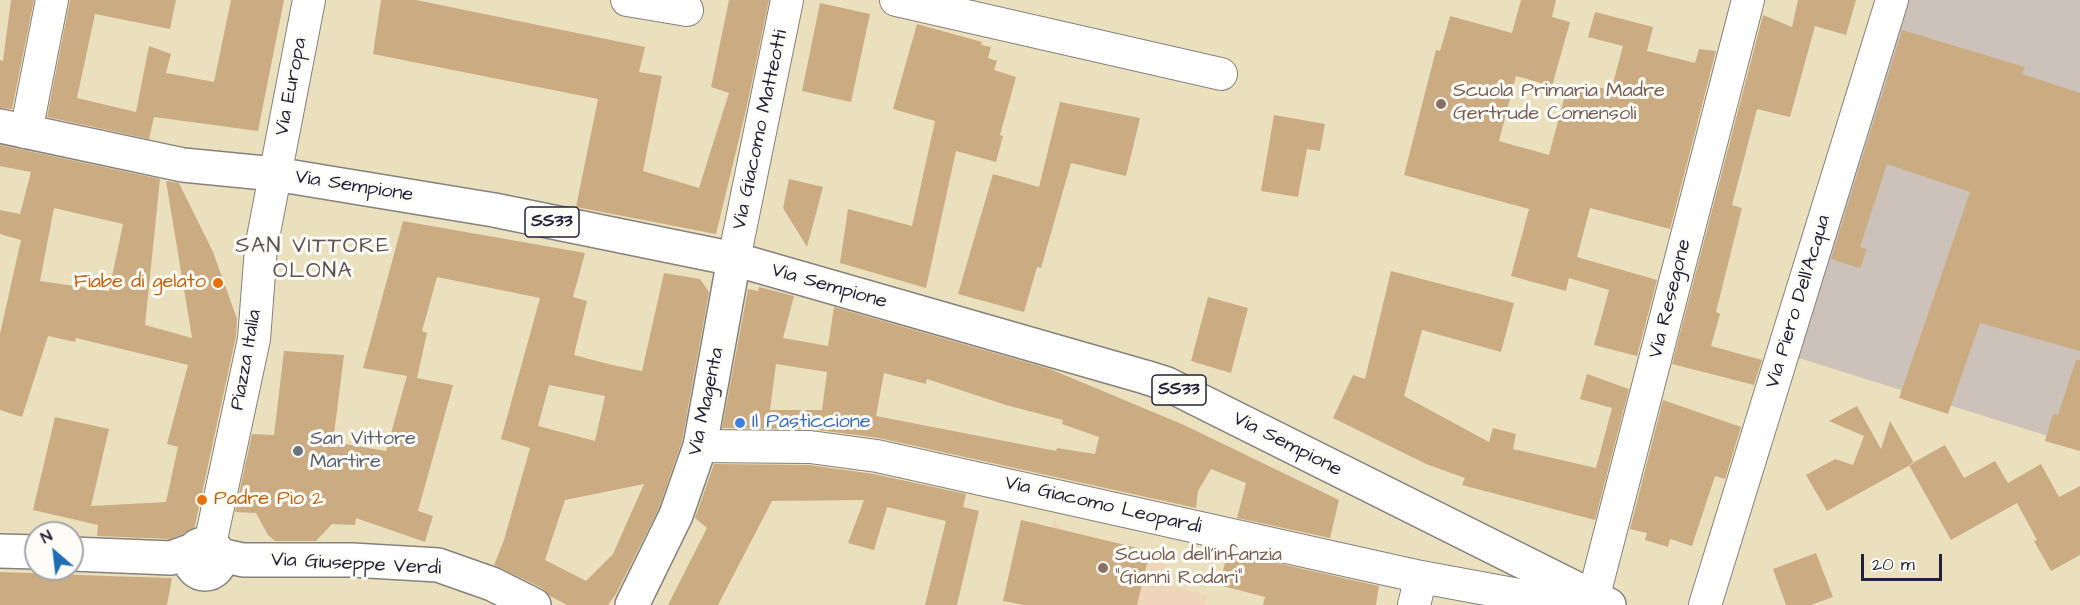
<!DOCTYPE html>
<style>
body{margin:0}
#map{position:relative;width:2080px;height:605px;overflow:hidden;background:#eae0be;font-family:"Architects Daughter",sans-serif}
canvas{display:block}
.north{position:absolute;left:24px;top:521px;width:60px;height:60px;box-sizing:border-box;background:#fdfcf7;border:2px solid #a5a5ac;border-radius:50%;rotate:332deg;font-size:16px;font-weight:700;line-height:24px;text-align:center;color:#22223b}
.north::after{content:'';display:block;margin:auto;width:21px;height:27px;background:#1f6fb2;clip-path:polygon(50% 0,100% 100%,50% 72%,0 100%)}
.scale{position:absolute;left:1861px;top:554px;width:81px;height:27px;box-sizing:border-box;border:3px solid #22223b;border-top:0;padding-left:8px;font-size:18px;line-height:21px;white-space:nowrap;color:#22223b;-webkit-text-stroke:4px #fdfcf7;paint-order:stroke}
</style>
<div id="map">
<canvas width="2080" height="605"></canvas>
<div class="north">N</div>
<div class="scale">20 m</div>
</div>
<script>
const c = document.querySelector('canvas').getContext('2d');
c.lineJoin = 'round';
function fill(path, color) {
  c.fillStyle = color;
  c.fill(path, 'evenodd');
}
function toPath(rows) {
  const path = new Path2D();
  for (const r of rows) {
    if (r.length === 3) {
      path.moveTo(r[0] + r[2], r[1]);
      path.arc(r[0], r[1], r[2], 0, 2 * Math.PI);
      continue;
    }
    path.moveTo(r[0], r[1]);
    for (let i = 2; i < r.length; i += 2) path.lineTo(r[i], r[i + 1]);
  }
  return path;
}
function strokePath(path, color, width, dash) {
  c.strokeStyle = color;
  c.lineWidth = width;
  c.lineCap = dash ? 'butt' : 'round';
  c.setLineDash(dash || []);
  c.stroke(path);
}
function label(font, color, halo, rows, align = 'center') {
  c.font = font + ' "Architects Daughter",sans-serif';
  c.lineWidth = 6;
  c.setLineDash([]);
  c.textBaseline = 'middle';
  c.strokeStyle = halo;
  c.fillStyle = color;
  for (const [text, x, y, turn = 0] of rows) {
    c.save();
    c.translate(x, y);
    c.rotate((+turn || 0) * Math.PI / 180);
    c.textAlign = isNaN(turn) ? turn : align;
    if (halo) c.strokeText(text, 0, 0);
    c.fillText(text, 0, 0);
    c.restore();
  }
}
fill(toPath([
 [1054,519,1063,530,1150,551,1169,549,1163,584,1208,595,1205,605,1029,605]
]), '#efd6bb');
fill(toPath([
 [1898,0,2080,0,2080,446,1789,355]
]), '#cdc2b9');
fill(toPath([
 [11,0,34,0,12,109,0,108,0,60,3,61],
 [70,0,176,0,170,29,95,14,77,98,136,112,149,46,171,54,166,73,214,82,231,0,284,0,258,131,154,117,149,139,47,117],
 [381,0,416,0,645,47,639,72,662,76,643,171,699,188,729,93,711,87,729,0,769,0,746,110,716,234,576,207,598,99,373,54],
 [1521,0,1556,0,1552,17,1570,22,1552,86,1516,76,1499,141,1549,155,1567,88,1593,95,1595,86,1611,91,1623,46,1588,37,1595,12,1653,27,1647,51,1695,63,1699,49,1716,51,1670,229,1590,208,1577,257,1657,280,1637,356,1594,345,1609,290,1569,278,1566,291,1511,276,1529,209,1404,175,1436,50,1440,51,1450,16,1512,33],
 [1798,0,1856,0,1846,35,1815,26,1790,117,1757,109,1732,205,1742,208,1716,312,1720,314,1711,346,1762,360,1754,385,1672,364,1763,15,1792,27],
 [820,3,870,14,851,102,802,91],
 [917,24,982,42,981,45,991,47,988,58,997,61,994,70,1016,77,1000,135,1003,136,996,162,956,151,926,288,840,263,848,209,912,226,935,121,893,109],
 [1902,30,2025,67,2022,74,2080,93,2080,351,1980,323,1948,414,1899,398,1970,192,1887,164,1860,247,1867,249,1860,268,1831,259],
 [1060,102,1140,118,1126,176,1071,163,1041,268,1037,267,1024,312,958,294,993,174,1039,187],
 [1274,115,1325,124,1320,151,1307,149,1298,197,1261,191],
 [0,145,160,179,145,325,192,338,166,181,179,183,213,252,237,319,236,336,194,530,170,539,97,536,98,525,33,510,55,417,109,429,91,506,166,502,178,447,167,444,188,365,76,338,75,342,48,336,22,417,0,410,0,334,21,240,0,234,0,210,20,214,31,172,0,166],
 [54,208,123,224,109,291,40,281],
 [789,179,823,187,807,247,783,208],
 [403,221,585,253,573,297,587,301,574,355,612,365,642,371,664,273,700,279,709,292,682,441,659,508,616,594,608,605,567,605,550,596,542,588,494,565,504,540,530,448,501,439,540,298,437,277,422,331,427,333,417,378,453,385,418,511,433,516,425,542,356,518,355,525,332,524,316,541,275,541,268,535,256,513,235,512,252,434,274,435,284,351,344,355,333,442,386,451,407,376,363,368],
 [549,385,605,396,595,441,538,426],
 [644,484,613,554,586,581,545,560,565,500],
 [1391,271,1514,303,1501,352,1422,330,1404,396,1489,442,1493,428,1516,434,1513,449,1596,468,1612,408,1580,399,1587,374,1629,389,1595,520,1462,485,1465,478,1426,464,1333,418,1353,375,1365,379],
 [759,287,794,296,783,338,828,346,834,307,1050,369,1184,425,1339,500,1330,538,1237,518,1246,483,1211,469,1198,491,1196,508,879,438,810,429,722,428,748,289,758,291],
 [776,364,827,372,822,410,770,410],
 [884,373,926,384,927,379,1006,405,1063,420,1062,424,1099,437,1095,454,1057,448,1056,451,876,416],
 [1208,297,1248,308,1231,373,1191,361],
 [2076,360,2080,360,2080,451,2045,441,2053,414,2058,415],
 [1663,400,1741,427,1725,479,1715,476,1692,546,1670,539,1668,547,1645,540,1647,533,1630,529],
 [1857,406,1881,449,1890,421,1914,463,1827,511,1806,475,1835,459,1853,465,1864,436,1829,421],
 [1945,445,1964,478,1995,461,2008,483,2041,464,2059,497,2080,486,2080,555,2051,571,2034,541,2037,540,2017,503,1951,540,1909,465],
 [714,464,809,465,874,474,966,494,963,507,979,511,957,605,925,605,946,521,887,507,874,550,848,543,864,500,772,501,718,605,668,605,707,528,695,518],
 [1021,520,1150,551,1137,605,1024,605,1003,601],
 [1228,552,1379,586,1376,605,1263,605,1265,597,1219,585],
 [1816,553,1833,597,1811,605,1786,605,1773,569],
 [0,572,107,576,172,578,167,605,0,605]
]), '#cbab82');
const minor = toPath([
 [627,0,687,10],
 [896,0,1221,74],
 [26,132,52,0],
 [734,259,787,0],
 [700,446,810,447,877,456,1421,577,1573,605],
 [210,544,254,339,261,248,309,0],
 [1593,599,1748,0],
 [1414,605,1421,577],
 [1705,605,1892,0]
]);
const tertiary = toPath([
 [205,559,15],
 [0,551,36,552],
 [72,554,171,558,193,550],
 [220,555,243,560,352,560,438,565,492,584,534,605],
 [632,605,676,515,700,446,734,259]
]);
const primary = toPath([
 [0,126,183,165,275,174,494,210,734,259,1145,377,1167,384,1609,605]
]);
strokePath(minor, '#86817c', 34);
strokePath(tertiary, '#86817c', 36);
strokePath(primary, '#86817c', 36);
strokePath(minor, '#fff', 32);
strokePath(tertiary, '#fff', 33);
strokePath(primary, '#fff', 33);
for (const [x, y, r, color] of [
 [1441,104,6,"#8d6e63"],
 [218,283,6,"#e8710a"],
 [740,423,6,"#3f7fe0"],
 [298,451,6,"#6b7280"],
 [202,500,6,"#e8710a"],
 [1103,568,6,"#8d6e63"]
]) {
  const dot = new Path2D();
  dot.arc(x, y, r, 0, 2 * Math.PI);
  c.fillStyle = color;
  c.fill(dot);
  strokePath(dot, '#fdfcf7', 2);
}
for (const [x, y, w] of [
 [552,222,54],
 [1179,390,54]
]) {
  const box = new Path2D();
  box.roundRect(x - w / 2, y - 15, w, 30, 4.5);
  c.fillStyle = '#fdfcf7';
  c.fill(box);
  strokePath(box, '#22223b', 1.5);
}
label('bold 18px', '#22223b', null, [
 ["SS33",552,222],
 ["SS33",1179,390]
]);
label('20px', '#22223b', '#fdfcf7', [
 ["Via Europa",292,87,-79],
 ["Via Giacomo Matteotti",761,130,-78],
 ["Via Sempione",354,187,9],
 ["Via Sempione",829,287,16],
 ["Via Resegone",1671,299,-76],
 ["Via Piero Dell'Acqua",1799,302,-73],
 ["Piazza Italia",247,360,-80],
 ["Via Magenta",707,402,-78],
 ["Via Sempione",1287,445,27],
 ["Via Giacomo Leopardi",1103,506,13],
 ["Via Giuseppe Verdi",356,565,3]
]);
label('20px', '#785e54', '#fdfcf7', [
 ["Scuola Primaria Madre",1453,92],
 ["Gertrude Comensoli",1453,115],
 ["Scuola dell'infanzia",1115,556],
 ["\"Gianni Rodari\"",1115,579]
], 'left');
label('20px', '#c56008', '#fdfcf7', [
 ["Fiabe di gelato",206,283],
 ["Padre Pio 2",214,500,"left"]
], 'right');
label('20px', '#366cbe', '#fdfcf7', [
 ["Il Pasticcione",752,423]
], 'left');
label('20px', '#5b616d', '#fdfcf7', [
 ["San Vittore",310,440],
 ["Martire",310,463]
], 'left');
c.letterSpacing = '1.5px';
label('22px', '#5d5254', '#fdfcf7', [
 ["SAN VITTORE",313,247],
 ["OLONA",313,272]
]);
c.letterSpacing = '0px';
</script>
